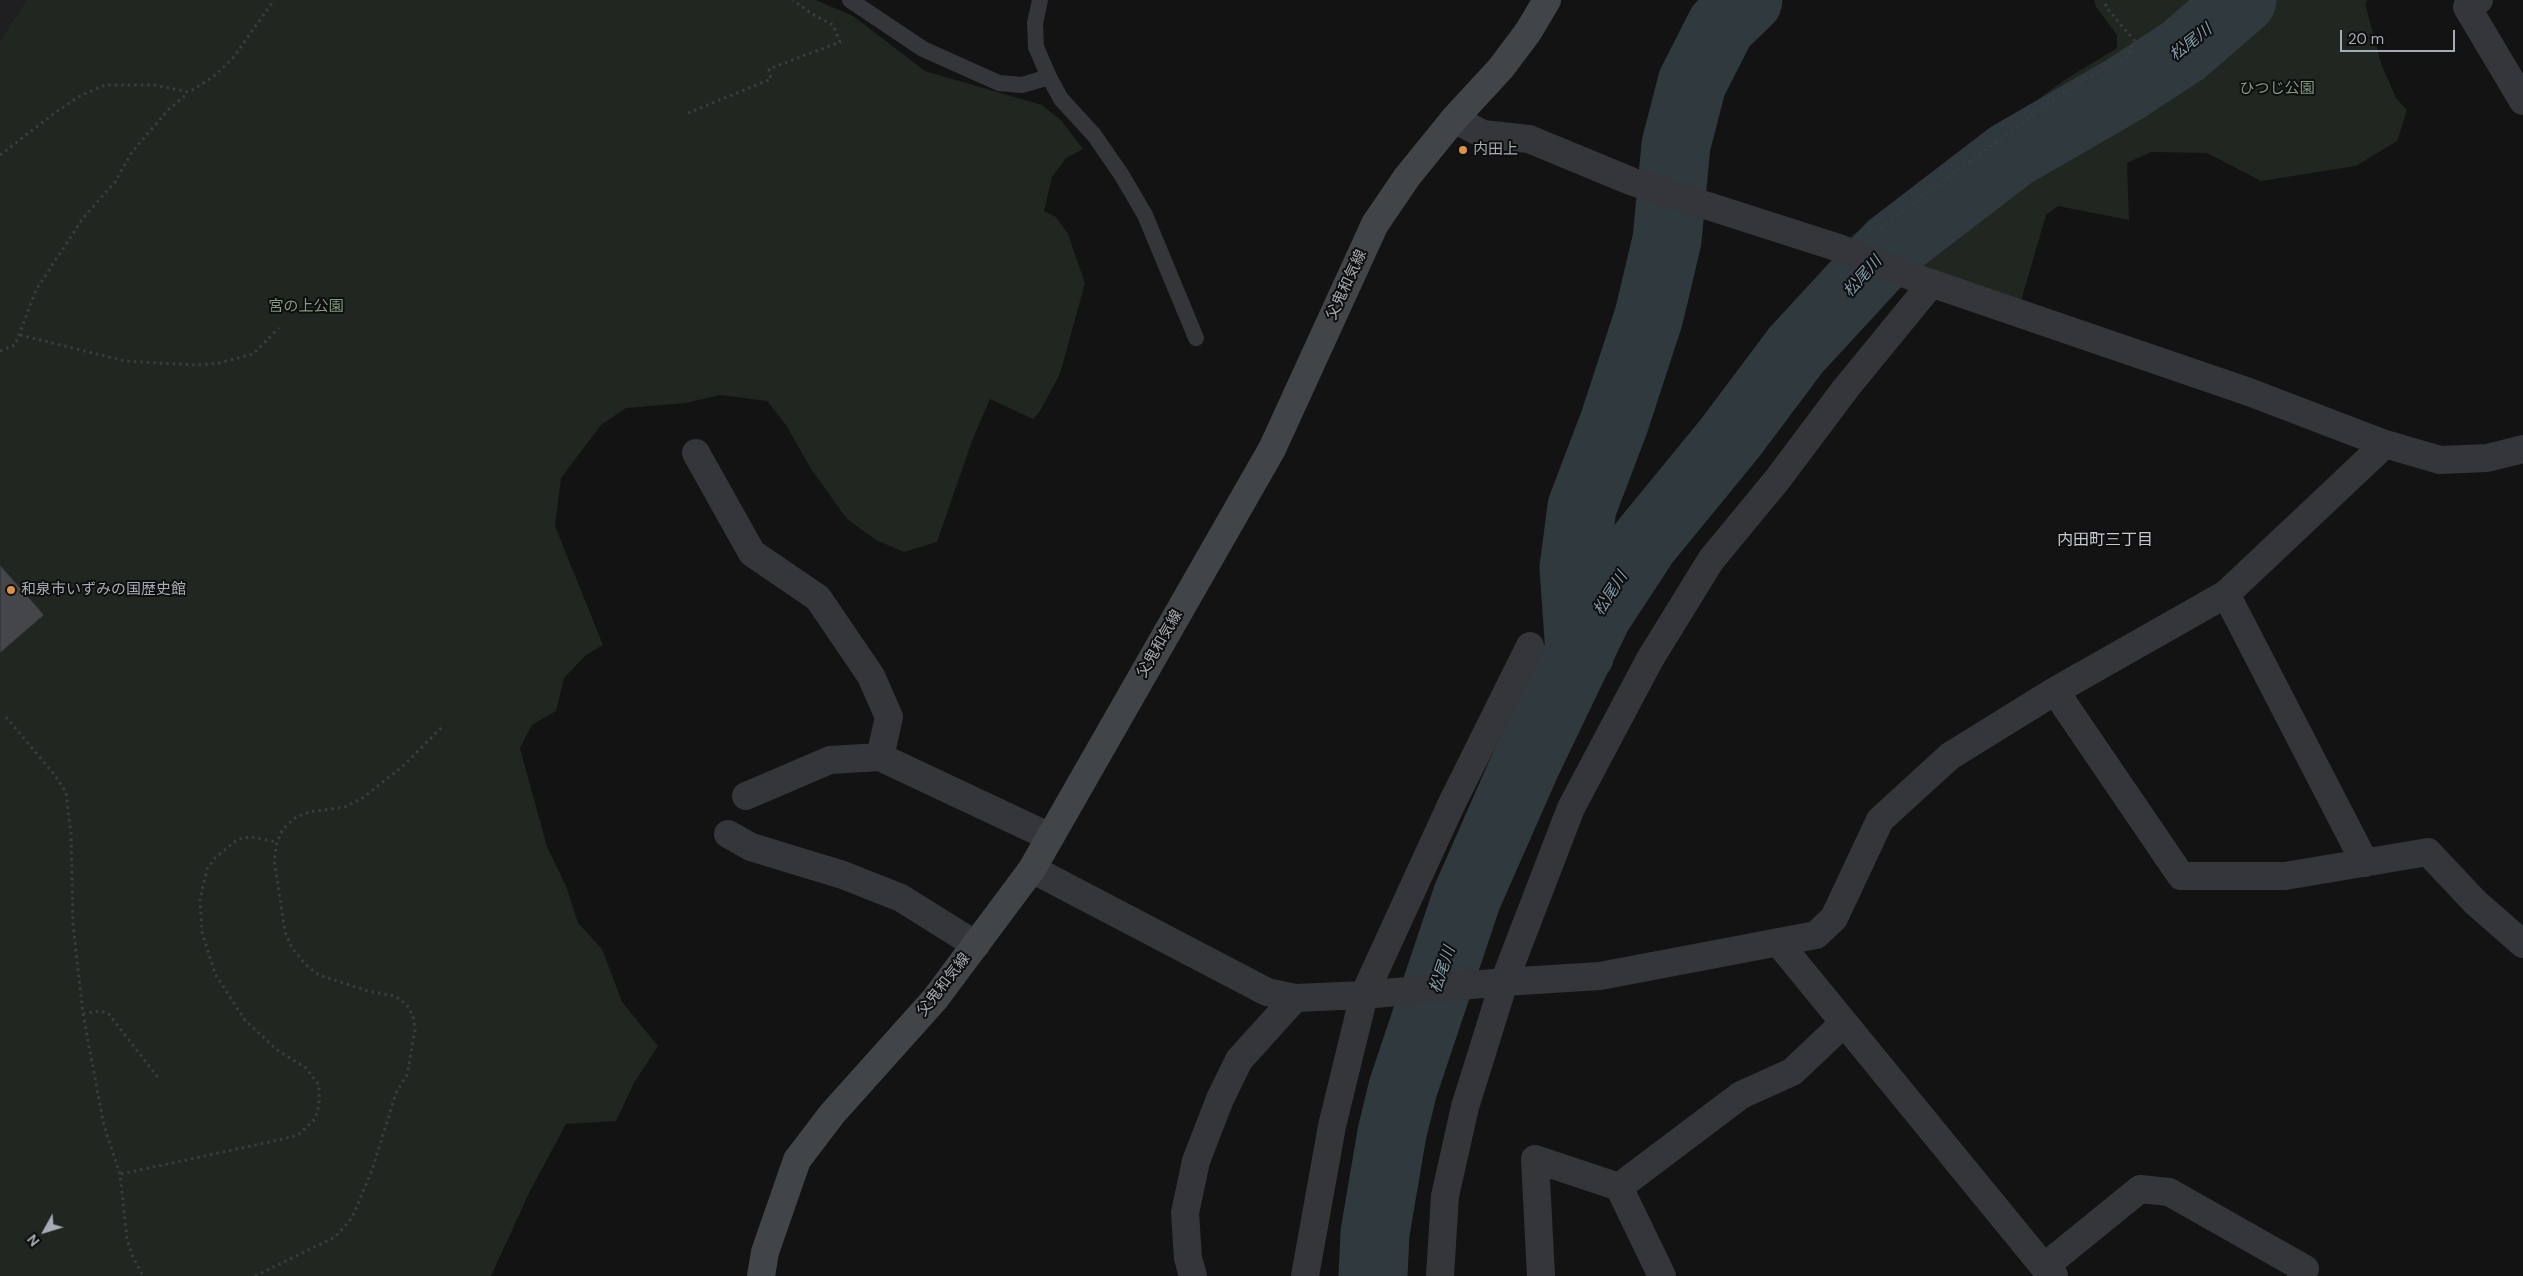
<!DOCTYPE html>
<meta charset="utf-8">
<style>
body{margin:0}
#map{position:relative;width:2523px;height:1276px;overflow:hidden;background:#131314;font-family:"DM Sans",sans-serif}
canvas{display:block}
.north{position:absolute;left:20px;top:1206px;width:50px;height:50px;-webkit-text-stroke:4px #0e0e0f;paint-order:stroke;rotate:231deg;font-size:14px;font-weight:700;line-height:20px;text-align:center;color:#a6acb3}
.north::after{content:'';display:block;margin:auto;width:18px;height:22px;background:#a6acb3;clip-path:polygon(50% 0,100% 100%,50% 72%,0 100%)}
.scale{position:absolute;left:2340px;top:30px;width:115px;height:22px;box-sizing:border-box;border:2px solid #a6acb3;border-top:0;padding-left:6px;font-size:15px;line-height:18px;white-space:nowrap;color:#a6acb3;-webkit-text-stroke:4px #0e0e0f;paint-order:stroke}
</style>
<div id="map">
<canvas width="2523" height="1276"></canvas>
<div class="north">N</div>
<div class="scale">20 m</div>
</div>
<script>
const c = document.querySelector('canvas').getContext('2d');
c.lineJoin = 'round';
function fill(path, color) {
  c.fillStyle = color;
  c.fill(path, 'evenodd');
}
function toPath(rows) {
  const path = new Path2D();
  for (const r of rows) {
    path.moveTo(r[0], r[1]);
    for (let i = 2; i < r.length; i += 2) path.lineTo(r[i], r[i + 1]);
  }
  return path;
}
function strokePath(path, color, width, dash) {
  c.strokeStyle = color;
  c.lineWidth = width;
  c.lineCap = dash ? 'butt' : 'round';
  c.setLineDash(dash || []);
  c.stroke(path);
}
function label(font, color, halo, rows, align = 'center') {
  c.font = font + ' "DM Sans","Noto Sans JP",sans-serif';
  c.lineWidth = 4;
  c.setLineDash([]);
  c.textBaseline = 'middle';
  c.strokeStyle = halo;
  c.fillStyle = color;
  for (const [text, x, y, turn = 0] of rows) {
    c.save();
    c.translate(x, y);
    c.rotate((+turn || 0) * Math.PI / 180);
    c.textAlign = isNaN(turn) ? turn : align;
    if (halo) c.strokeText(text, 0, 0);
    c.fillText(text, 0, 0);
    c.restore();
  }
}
fill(toPath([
 [0,0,26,0,0,41]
]), '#1f1f21');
fill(toPath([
 [26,0,816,0,853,16,925,71,1042,105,1061,120,1083,149,1066,158,1052,177,1044,211,1056,217,1068,234,1085,283,1060,374,1040,411,1033,419,990,399,972,441,937,542,904,552,876,540,847,519,811,469,786,425,767,401,720,395,686,403,626,408,601,425,561,478,555,526,603,645,586,655,564,678,556,711,532,725,520,748,547,847,566,886,578,923,602,949,622,1002,658,1046,634,1083,616,1121,566,1124,529,1193,491,1276,0,1276,0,41],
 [2094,0,2368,0,2365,4,2382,66,2396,98,2407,110,2397,141,2356,166,2261,181,2207,153,2151,152,2127,163,2129,220,2058,206,2046,215,2021,301,1836,247,2066,79,2117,48,2117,35,2096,7]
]), '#202620');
strokePath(toPath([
 [1580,653,1574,568,1582,507,1614,423,1649,316,1667,240,1676,145,1692,83,1721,26,1748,0],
 [1373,1276,1375,1233,1392,1133,1403,1088,1467,897,1526,763,1597,615,1644,543,1730,438,1796,350,1891,247,2011,155,2125,89,2183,51,2242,0]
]), '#30393d', 69);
const building = toPath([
 [0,565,44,615,0,653,0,565]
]);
fill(building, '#454649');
strokePath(building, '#2d2d30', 1);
strokePath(toPath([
 [688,113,771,79,769,69,840,42,833,25,812,14,793,0],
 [0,155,56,112,80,96,105,85,154,85,189,92,213,77,233,58,274,0],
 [1880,228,2072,86,2128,57,2134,40,2106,7,2105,0],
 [20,335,125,361,195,365,219,363,253,354,279,328],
 [0,351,15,345,36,290,83,218,115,182,132,152,168,110,188,93],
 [6,717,53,773,66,792,71,834,73,924,83,1014,104,1126,120,1174,127,1239,132,1255,143,1276],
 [83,1014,99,1011,108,1013,160,1080],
 [121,1174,283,1139,298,1135,315,1119,319,1105,319,1085,306,1068,277,1050,245,1020,215,974,202,932,200,900,207,869,215,858,238,839,251,837,277,842],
 [255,1276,335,1237,352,1218,372,1170,396,1093,407,1075,415,1030,413,1016,407,1005,395,996,368,991,319,975,306,965,292,948,285,932,278,885,274,861,277,842,283,829,295,818,309,812,345,807,364,797,403,766,442,727]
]), '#3a3c3f', 3, [2.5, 4]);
strokePath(toPath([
 [850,0,923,49,999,83,1022,85,1049,77],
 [1040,0,1035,23,1036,47,1049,77,1061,99,1094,135,1121,174,1145,215,1196,338]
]), '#343639', 16);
strokePath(toPath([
 [2479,0,2467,7,2523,101],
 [1454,119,1483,134,1529,139,1633,182,1836,247,1913,277,2249,392,2385,444,2440,460,2487,458,2523,449],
 [696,453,752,553,818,598,871,676,889,717,880,757],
 [2226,594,2365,863],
 [2055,691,2181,876,2285,876,2428,852,2475,902,2523,944],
 [746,796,830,760,880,757,1050,837],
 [728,834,751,847,843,875,901,898,976,945],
 [1032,869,1267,992,1295,998,1364,995,1504,982,1571,808,1650,659,1711,560,1777,480,1846,388,1932,283],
 [1778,942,2044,1267,2054,1276],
 [1619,1187,1741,1095,1792,1072,1844,1023],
 [2044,1267,2140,1189,2169,1192,2305,1269,2301,1276],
 [1193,1276,1188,1258,1185,1213,1196,1161,1220,1099,1239,1060,1295,998],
 [1305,1276,1332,1126,1364,995,1451,805,1530,646],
 [1440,1276,1445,1196,1465,1107,1504,982,1600,976,1816,935,1834,918,1880,820,1950,756,2055,691,2226,594,2385,444],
 [1541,1276,1535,1159,1619,1187,1662,1276]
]), '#343639', 28);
strokePath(toPath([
 [761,1276,765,1252,797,1160,832,1114,935,999,1032,869,1272,449,1375,224,1407,177,1454,119,1501,68,1528,32,1547,0]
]), '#424548', 28);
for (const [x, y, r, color] of [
 [1463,150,5,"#db9344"],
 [11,590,5,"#db9344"]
]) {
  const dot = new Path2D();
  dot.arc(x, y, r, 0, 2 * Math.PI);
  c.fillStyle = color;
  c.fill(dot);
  strokePath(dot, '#0e0e0f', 2);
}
label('15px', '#819c7f', '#0e0e0f', [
 ["ひつじ公園",2277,89],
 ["宮の上公園",306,307]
]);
label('15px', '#a6acb3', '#0e0e0f', [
 ["内田上",1473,150],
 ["和泉市いずみの国歴史館",21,590]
], 'left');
label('15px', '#a6acb3', '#0e0e0f', [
 ["父鬼和気線",1347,285,-65],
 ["父鬼和気線",1160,644,-60],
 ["父鬼和気線",944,985,-52]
]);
label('italic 16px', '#819caa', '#0e0e0f', [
 ["松尾川",2191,43,-38],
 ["松尾川",1863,277,-48],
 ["松尾川",1611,594,-57],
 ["松尾川",1443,970,-71]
]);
label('16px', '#c6cacf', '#0e0e0f', [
 ["内田町三丁目",2105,541]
]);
</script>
